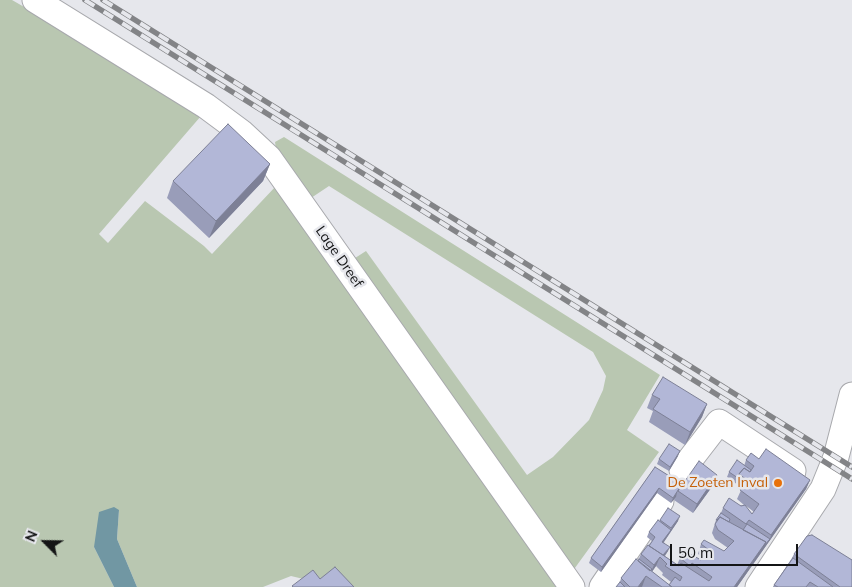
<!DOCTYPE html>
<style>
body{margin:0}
#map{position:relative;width:852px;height:587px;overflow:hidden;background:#e6e7ec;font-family:Mulish,sans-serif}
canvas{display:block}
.north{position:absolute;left:20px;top:517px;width:50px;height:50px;-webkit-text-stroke:4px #e6e7ec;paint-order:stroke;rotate:293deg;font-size:14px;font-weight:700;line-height:20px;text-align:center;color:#141516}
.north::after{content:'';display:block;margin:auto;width:18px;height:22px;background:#141516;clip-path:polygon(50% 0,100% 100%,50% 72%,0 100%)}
.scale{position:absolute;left:670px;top:544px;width:128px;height:22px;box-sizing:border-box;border:2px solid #141516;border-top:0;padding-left:6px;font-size:15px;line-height:18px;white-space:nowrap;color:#141516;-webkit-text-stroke:4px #e6e7ec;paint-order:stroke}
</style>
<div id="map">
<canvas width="852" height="587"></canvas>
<div class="north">N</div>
<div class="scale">50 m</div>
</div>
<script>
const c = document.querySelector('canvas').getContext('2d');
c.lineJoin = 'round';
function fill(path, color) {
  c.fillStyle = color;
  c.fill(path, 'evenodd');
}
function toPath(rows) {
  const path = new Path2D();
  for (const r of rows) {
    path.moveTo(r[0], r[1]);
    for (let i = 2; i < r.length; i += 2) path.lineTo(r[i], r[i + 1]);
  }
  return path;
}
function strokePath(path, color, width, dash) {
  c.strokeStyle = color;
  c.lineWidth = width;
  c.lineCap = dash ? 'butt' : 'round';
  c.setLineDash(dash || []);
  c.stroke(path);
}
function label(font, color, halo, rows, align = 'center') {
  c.font = font + ' Mulish,sans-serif';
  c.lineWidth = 5;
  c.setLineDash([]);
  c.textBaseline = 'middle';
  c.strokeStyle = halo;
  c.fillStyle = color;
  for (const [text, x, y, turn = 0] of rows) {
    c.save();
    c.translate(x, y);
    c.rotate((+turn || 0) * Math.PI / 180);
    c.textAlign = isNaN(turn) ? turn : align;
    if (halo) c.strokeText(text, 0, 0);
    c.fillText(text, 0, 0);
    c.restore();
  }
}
fill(toPath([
 [0,0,12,0,59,27,201,116,99,234,108,243,145,201,204,246,212,254,276,186,563,587,337,587,291,576,263,587,137,587,117,539,119,510,94,547,114,587,0,587],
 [284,137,660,375,627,430,659,452,572,572,352,260,366,251,527,475,553,457,589,420,603,390,606,376,593,352,329,186,311,198,276,149,275,142]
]), '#b9c7b1');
fill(toPath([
 [114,507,119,510,117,539,137,587,114,587,94,547,99,512]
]), '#7197a3');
const minor = toPath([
 [35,0,206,106,241,132,269,158,572,587],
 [682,470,719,422,793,471],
 [602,587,661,501],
 [758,587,823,489,836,457,852,395]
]);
strokePath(minor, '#a8a9ad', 27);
strokePath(minor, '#fff', 25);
const rail = toPath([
 [85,0,852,479],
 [103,0,852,467]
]);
strokePath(rail, '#838487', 5.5);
strokePath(rail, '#e6e7ec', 4, [11]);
fill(toPath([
 [270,164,263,181,209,238,167,198,173,181],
 [652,395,707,404,702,417,685,445,649,422,653,411,647,408],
 [678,456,669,471,657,464,659,459],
 [759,459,810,480,806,489,737,587,616,587,620,582,621,578,638,561,641,554,652,541,647,537,649,532,660,520,678,521,664,542,668,551,665,556,677,565,680,558,701,560,703,557,698,554,701,544,724,551,728,548,715,539,712,533,716,520,721,513,723,508,744,505,737,499,742,488,727,477,729,472,744,466,746,460],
 [745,505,754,512,752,514],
 [656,566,663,573,662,575,671,582,669,585,652,572],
 [655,467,682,484,714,484,693,513,674,500,676,497,671,503,657,493,601,572,589,563,591,558],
 [794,554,852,587,773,587,774,585,792,558]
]), '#999db9');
fill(toPath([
 [270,164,263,181,209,238,216,221],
 [707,404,702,417,685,445,690,432],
 [680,451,678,456,669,471,670,467],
 [717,475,714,484,693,513,697,504],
 [810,480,806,489,737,587,734,587,766,542,770,539,771,535],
 [659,488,657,493,601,572,602,567],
 [677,492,676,497,671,503,673,498],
 [680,516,678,521,661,546,662,542],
 [670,547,668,551,662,559,661,558],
 [660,557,656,566,650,574,654,565],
 [646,576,642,587,638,587]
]), '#7d8096');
const building = toPath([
 [228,124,270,164,216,221,173,181,228,124],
 [663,377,707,404,690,432,653,409,660,399,652,395,663,377],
 [669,444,680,451,670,467,659,459,669,444],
 [766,449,810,480,771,535,749,520,746,524,723,508,729,498,741,506,745,505,752,514,759,504,740,490,747,480,739,474,744,468,750,472,754,466,746,460,751,453,759,459,766,449],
 [737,460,751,470,750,472,744,468,739,474,738,478,729,472,737,460],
 [699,461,717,475,697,504,678,491,699,461],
 [655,467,682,484,673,498,659,488,602,567,591,558,655,467],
 [668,508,680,516,671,528,660,520,668,508],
 [721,513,730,519,729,522,720,517,717,520,716,520,721,513],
 [720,517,766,542,734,587,672,587,669,585,675,577,680,581,682,577,665,566,667,564,660,557,654,565,641,554,648,545,679,566,681,563,709,581,712,577,692,563,690,566,680,558,685,551,701,560,709,550,701,544,704,540,724,551,734,541,718,530,715,524,720,517],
 [658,520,671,530,662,542,670,547,663,555,649,546,655,537,649,532,658,520],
 [747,524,770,539,764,546,766,542,743,530,747,524],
 [812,535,852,560,852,587,840,587,794,554,807,536,812,535],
 [793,558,833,587,818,587,810,582,806,587,778,587,774,585,793,558],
 [636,559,672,587,662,587,646,576,638,587,630,587,621,578,636,559],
 [639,559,652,569,650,571,638,561,639,559],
 [335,567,354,587,293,587,292,586,313,570,320,579,335,567],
 [620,582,625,587,616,587,620,582]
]);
fill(building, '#b2b7d7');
strokePath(building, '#7d8096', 1);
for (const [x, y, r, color] of [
 [778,483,5,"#e8710a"]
]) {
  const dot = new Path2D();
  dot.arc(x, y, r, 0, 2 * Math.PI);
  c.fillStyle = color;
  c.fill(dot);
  strokePath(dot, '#e6e7ec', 2);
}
label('14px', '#141516', '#e6e7ec', [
 ["Lage Dreef",339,257,55]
]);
label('14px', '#c56008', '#e6e7ec', [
 ["De Zoeten Inval",768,483]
], 'right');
</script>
